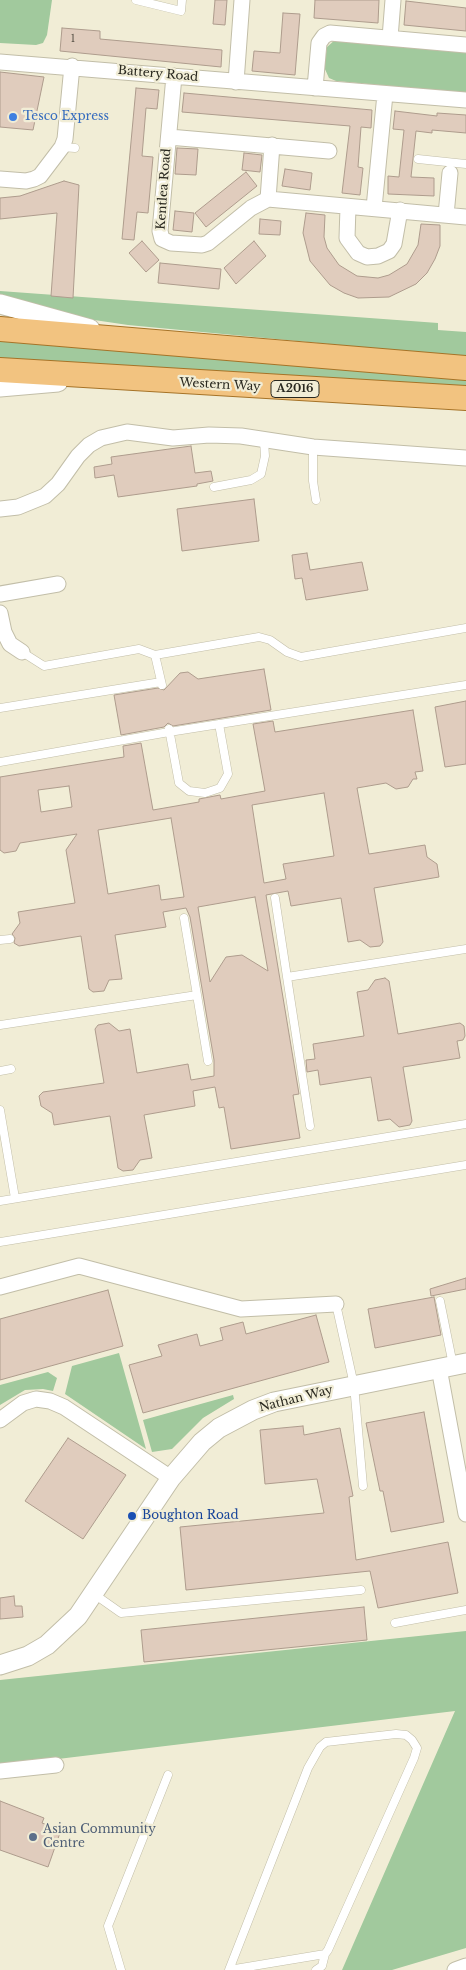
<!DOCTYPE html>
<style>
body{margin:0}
canvas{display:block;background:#f1edd6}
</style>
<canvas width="466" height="1970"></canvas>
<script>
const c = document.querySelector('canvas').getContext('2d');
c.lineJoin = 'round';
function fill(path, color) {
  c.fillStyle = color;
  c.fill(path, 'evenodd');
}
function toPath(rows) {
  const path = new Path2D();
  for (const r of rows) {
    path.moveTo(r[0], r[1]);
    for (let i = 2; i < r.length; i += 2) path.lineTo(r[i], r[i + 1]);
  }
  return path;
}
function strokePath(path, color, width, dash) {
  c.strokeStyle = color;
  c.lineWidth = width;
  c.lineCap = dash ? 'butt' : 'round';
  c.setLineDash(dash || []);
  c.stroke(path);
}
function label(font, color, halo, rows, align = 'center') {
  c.font = font + ' "Libre Baskerville",serif';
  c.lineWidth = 4.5;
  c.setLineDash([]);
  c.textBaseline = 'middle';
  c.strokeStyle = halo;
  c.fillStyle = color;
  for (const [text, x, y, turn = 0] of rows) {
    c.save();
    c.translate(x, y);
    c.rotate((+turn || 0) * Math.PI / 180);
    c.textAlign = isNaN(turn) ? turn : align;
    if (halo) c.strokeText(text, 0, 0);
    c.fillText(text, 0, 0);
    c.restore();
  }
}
fill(toPath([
 [0,0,52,0,47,35,43,43,36,45,0,43],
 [336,39,466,50,466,93,336,81,329,78,324,67,327,47],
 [0,291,438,323,438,330,466,332,466,357,128,325,74,317,0,299],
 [0,337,466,376,466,391,0,364],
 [119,1353,146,1449,65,1394,72,1366],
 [48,1372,57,1378,53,1391,43,1389,25,1390,0,1405,0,1385],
 [233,1395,234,1399,203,1418,172,1449,152,1452,143,1420],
 [466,1631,466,1948,392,1970,342,1970,455,1711,0,1766,0,1680]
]), '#a1c99d');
const building = toPath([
 [215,0,227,0,225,25,213,24,215,0],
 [315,0,379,0,378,23,314,18,315,0],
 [406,1,466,8,466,31,404,25,406,1],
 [283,13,300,14,295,75,252,71,254,51,280,53,283,13],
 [62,28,100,31,100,39,222,50,221,67,60,51,62,28],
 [0,72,44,77,33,130,0,127,0,72],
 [136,88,159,90,157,109,146,108,142,156,153,157,148,213,137,212,134,240,122,239,136,88],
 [184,93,372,110,371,128,361,127,358,167,363,168,360,195,342,193,350,126,182,112,184,93],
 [395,111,437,116,437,113,466,115,466,133,432,130,432,133,416,131,411,177,434,178,434,196,388,194,388,176,399,177,404,130,393,129,395,111],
 [177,148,198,149,196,175,175,174,177,148],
 [244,153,262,155,260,172,242,170,244,153],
 [285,169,312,173,310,190,282,186,285,169],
 [246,172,257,186,206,227,195,213,246,172],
 [64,181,79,185,73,298,51,296,57,213,0,219,0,198,20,196,64,181],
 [175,211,194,213,192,232,173,230,175,211],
 [306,213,325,215,324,237,327,248,339,265,357,276,378,278,389,275,407,264,418,245,421,224,440,225,440,246,435,259,427,273,416,284,389,297,358,298,344,293,330,285,310,261,303,233,306,213],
 [260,219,281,221,280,235,259,234,260,219],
 [142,241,159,260,146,272,129,253,142,241],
 [254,241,266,256,236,284,224,268,254,241],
 [160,263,221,269,219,289,158,283,160,263],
 [191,446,195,473,211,471,213,481,197,484,197,486,118,497,114,475,95,478,94,467,112,464,111,457,191,446],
 [254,499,259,541,182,551,177,509,254,499],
 [307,553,310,570,362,562,368,590,306,600,302,578,295,579,292,555,307,553],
 [264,669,271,710,173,726,168,723,164,727,121,735,114,695,158,688,164,690,180,673,188,672,198,679,264,669],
 [466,701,466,764,445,767,435,707,466,701],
 [413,710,423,771,415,772,417,779,413,779,408,787,396,789,386,783,357,788,369,854,425,845,427,857,437,864,439,877,374,888,383,942,380,946,370,947,360,940,348,942,341,898,291,906,288,891,266,895,299,1094,293,1095,300,1138,231,1149,224,1107,219,1108,215,1087,193,1091,195,1106,144,1115,152,1158,140,1160,133,1170,123,1171,118,1168,110,1116,54,1125,52,1113,41,1106,39,1096,43,1092,104,1083,95,1029,98,1025,109,1023,119,1031,130,1029,137,1073,188,1064,191,1080,214,1076,214,1060,190,917,186,908,163,912,166,927,115,935,122,979,109,980,104,991,93,992,89,989,81,936,19,946,14,943,15,938,12,934,20,923,18,912,75,903,66,850,77,834,20,843,16,851,4,853,0,850,0,777,124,757,123,746,141,743,153,810,199,802,199,799,220,795,221,799,265,791,253,724,273,721,275,732,413,710],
 [69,786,72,807,41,812,38,790,69,786],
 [324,793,334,856,283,864,286,879,264,883,252,805,324,793],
 [171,818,184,897,161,900,159,885,108,894,98,830,171,818],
 [255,897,268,971,242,955,226,957,210,982,198,907,255,897],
 [385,978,389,981,398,1034,460,1023,464,1026,465,1036,463,1040,457,1041,460,1058,403,1067,412,1121,410,1125,399,1127,390,1119,378,1121,371,1077,320,1085,318,1070,307,1072,306,1060,315,1059,313,1044,364,1036,357,992,368,990,375,980,385,978],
 [466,1278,466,1289,431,1296,430,1289,466,1278],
 [108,1290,123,1346,0,1380,0,1319,108,1290],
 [434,1297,441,1335,375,1348,368,1309,434,1297],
 [316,1315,329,1362,143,1413,129,1365,162,1356,158,1345,197,1334,200,1346,223,1340,220,1328,243,1322,246,1334,316,1315],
 [424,1412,444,1522,391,1532,383,1491,380,1491,366,1423,424,1412],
 [303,1426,304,1435,340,1428,353,1496,349,1497,356,1560,448,1542,458,1593,378,1608,370,1571,186,1590,180,1527,324,1513,317,1479,265,1484,260,1430,303,1426],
 [68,1438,126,1475,83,1539,25,1501,68,1438],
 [14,1596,15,1606,22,1606,23,1617,0,1619,0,1598,14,1596],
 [364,1607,367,1640,144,1662,141,1630,364,1607],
 [0,1801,44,1818,42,1823,61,1830,48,1867,0,1850,0,1801]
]);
fill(building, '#e0ccbd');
strokePath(building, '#ae9c8d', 1);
const service = toPath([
 [136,0,181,11,182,0],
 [62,147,75,148],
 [418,159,466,164],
 [313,447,313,481,316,500],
 [214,487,251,480,261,474,265,456,264,441],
 [22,652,44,666,139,649,155,655,162,685],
 [155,655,259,637,270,640,287,652,301,657,466,628],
 [0,708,161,682],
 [169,729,179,783,189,791,205,793,220,788,228,774,219,724],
 [0,762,169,732,466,685],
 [275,898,287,977,466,949],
 [0,940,10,939],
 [287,977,310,1126],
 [197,995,208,1061],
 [0,1025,197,995,184,918],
 [0,1071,11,1069],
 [0,1110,15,1198],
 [0,1201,466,1124],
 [0,1242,466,1165],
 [440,1301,453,1365],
 [336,1304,354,1385,363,1486],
 [94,1594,121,1613,361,1590],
 [395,1623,466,1610],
 [396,1734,406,1735,412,1740,417,1748,414,1758,328,1950,325,1954,229,1970,308,1768,320,1747,326,1742,396,1734],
 [121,1970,108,1926,168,1775],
 [316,1970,322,1966,325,1954]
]);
const minor = toPath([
 [390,38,393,0],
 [0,62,466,100],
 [174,76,160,231,162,239,171,243,202,245,208,243,251,208,268,199,466,217],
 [236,82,242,0],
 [315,88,319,43,324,36,330,33,466,45],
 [169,137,329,151],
 [0,179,26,181,34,179,40,176,62,147,65,139,72,66],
 [268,199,272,145],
 [348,207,347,238,358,253,367,257,378,256,389,251,394,244,400,210],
 [374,208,385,94],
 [446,215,450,173],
 [0,509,18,507,45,496,58,484,78,456,89,445,101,438,127,432,173,438,209,435,241,436,313,447,466,458],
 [0,594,58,584],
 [0,613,4,632,10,644,22,652],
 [0,1287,79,1266,241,1309,336,1304],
 [439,1368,466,1514],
 [0,1420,23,1403,36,1399,50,1401,64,1407,171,1478],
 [0,1771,56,1765],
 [455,1970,466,1966]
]);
const tertiary = toPath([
 [0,304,90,329],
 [0,387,58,382],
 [0,1665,28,1656,47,1645,78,1616,171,1478,202,1442,219,1428,253,1410,274,1402,466,1363]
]);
const primary = toPath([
 [0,329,466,368],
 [0,370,466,398]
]);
strokePath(service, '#c2bea8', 9);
strokePath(minor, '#c2bea8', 17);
strokePath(tertiary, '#c2bea8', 21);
strokePath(primary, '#a67327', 26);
strokePath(service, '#fff', 8);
strokePath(minor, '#fff', 15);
strokePath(tertiary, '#fff', 19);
strokePath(primary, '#f2c380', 24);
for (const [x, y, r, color] of [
 [13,117,5,"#3f7fe0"],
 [132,1516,5,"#1a4fb4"],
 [33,1837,5,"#5c6f8a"]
]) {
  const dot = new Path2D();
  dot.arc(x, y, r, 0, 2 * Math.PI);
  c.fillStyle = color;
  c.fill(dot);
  strokePath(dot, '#f1edd6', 2);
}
label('10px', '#575146', null, [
 ["1",73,39]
]);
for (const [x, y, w] of [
 [295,389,48]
]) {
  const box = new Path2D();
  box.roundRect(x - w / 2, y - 8.5, w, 17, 4);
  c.fillStyle = '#f1edd6';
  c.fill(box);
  strokePath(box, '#29281f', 1);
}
label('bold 11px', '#29281f', null, [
 ["A2016",295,389]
]);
label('12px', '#29281f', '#f1edd6', [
 ["Battery Road",158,74,5],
 ["Kentlea Road",164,189,-86],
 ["Western Way",220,385,3],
 ["Nathan Way",296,1399,-14]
]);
label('12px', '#366cbe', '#f1edd6', [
 ["Tesco Express",23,117]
], 'left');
label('12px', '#164399', '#f1edd6', [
 ["Boughton Road",142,1516]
], 'left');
label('12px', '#4e5e75', '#f1edd6', [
 ["Asian Community",43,1830],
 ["Centre",43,1844]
], 'left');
</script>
